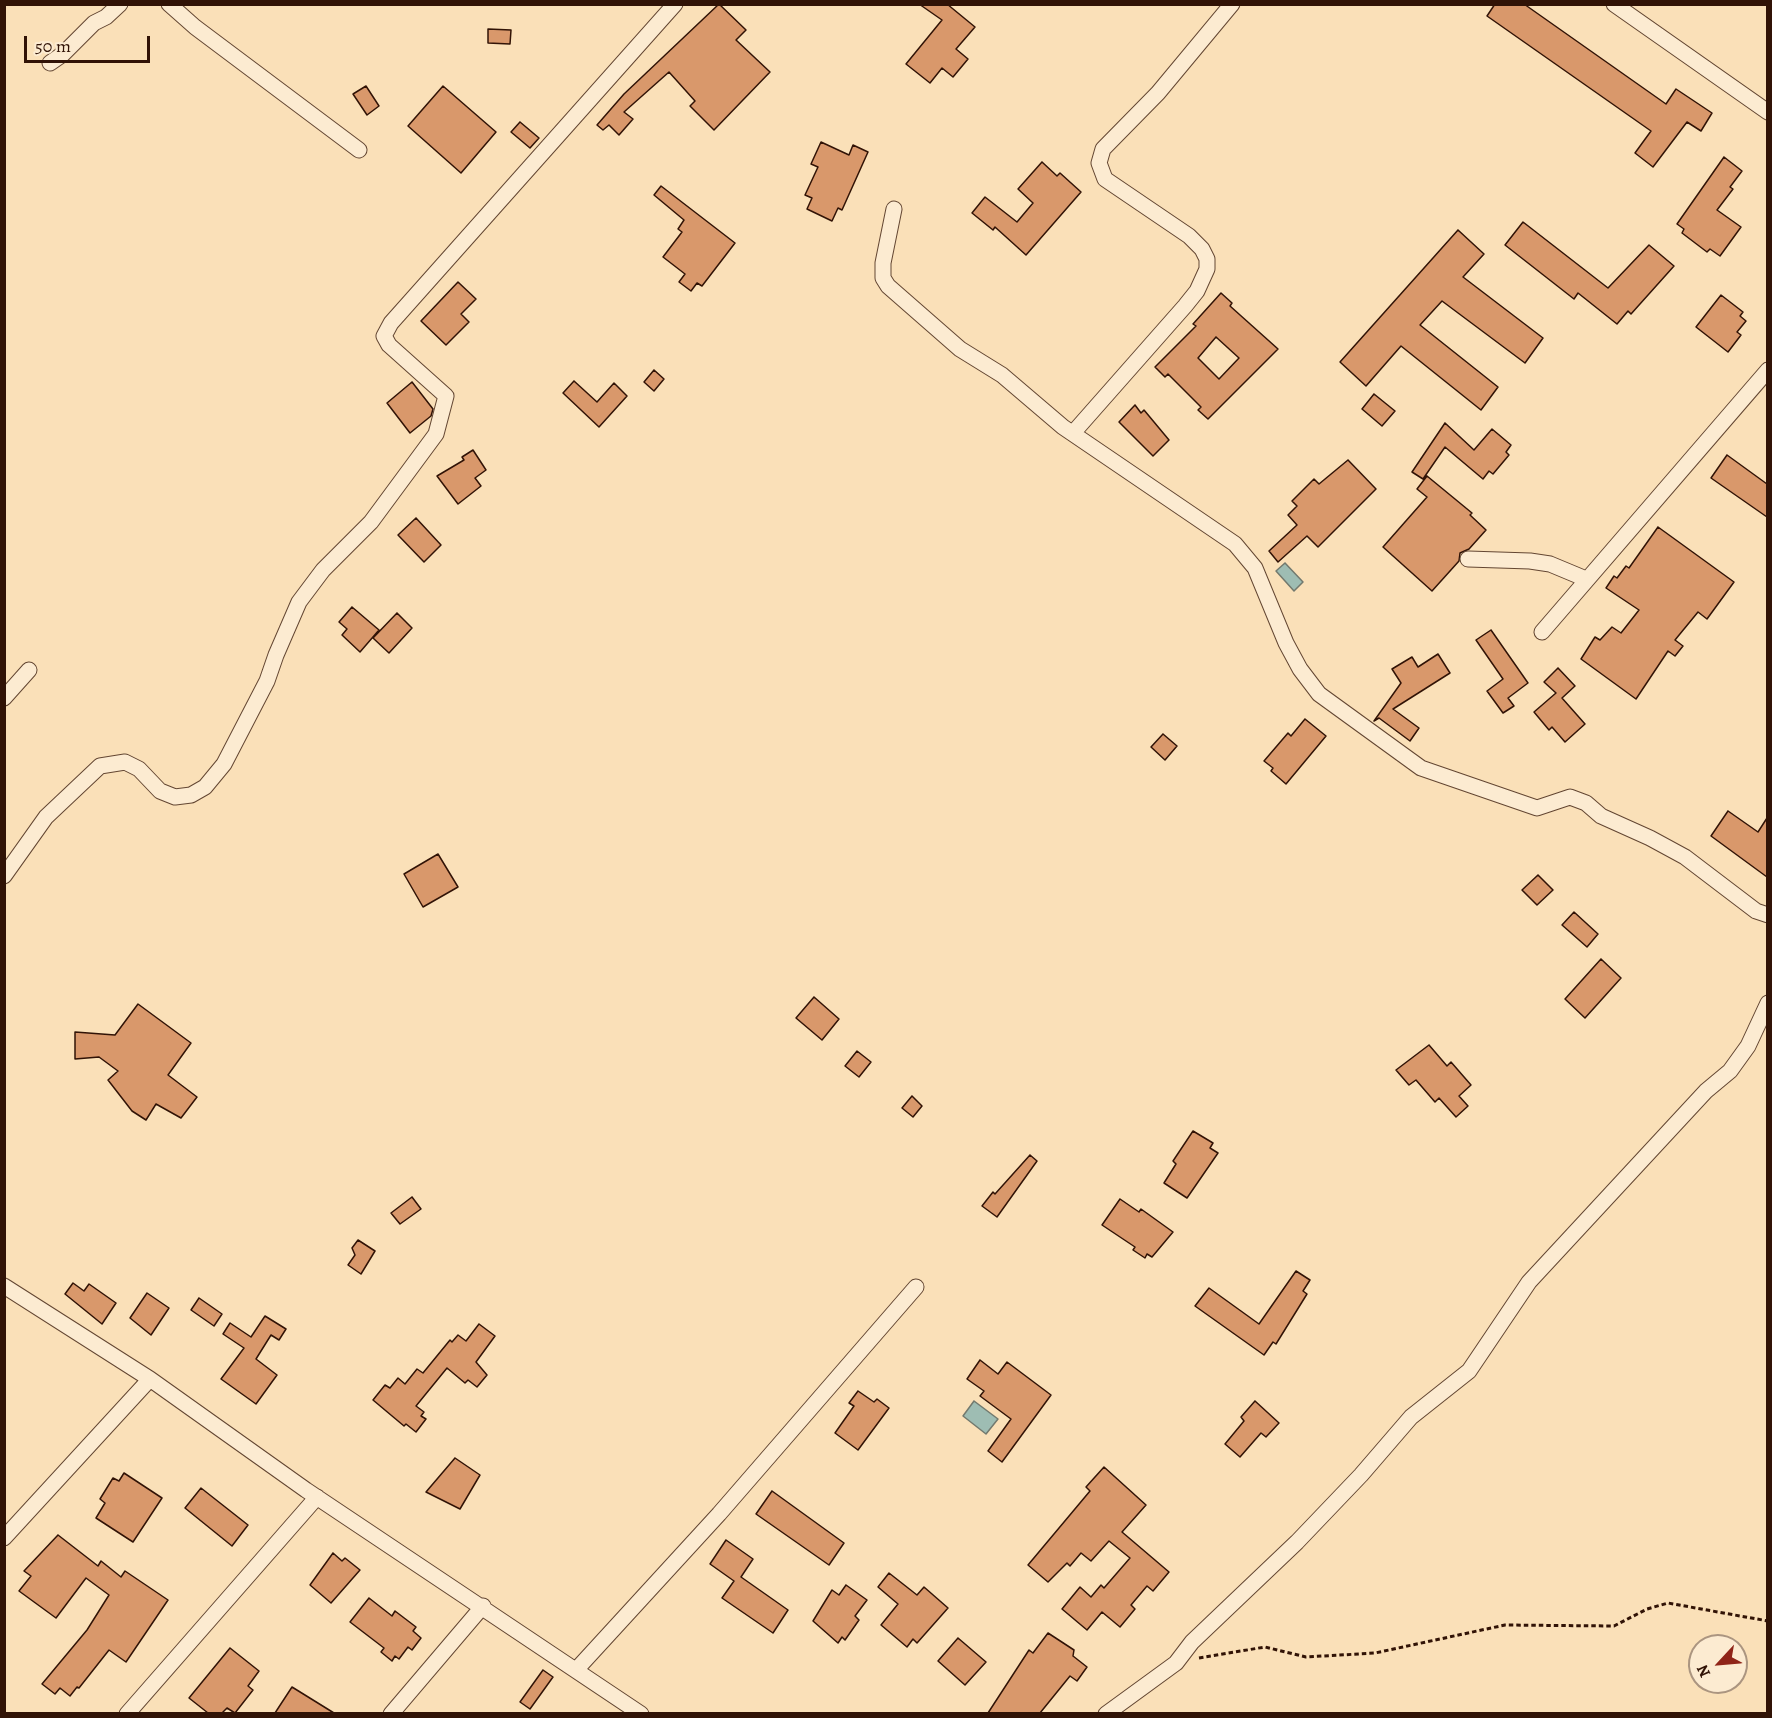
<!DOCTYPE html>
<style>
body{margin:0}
#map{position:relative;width:1772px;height:1718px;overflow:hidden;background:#fae0b8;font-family:Alegreya,serif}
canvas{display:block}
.frame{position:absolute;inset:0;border:6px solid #311306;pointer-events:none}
.north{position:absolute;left:1688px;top:1634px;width:60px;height:60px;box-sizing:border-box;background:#fcebd1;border:2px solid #ab9580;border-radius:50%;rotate:244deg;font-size:16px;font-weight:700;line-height:24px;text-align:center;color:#311306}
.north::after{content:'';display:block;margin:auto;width:21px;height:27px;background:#8f2418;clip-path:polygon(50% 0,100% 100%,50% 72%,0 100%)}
.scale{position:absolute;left:24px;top:36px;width:126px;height:27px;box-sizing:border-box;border:3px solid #311306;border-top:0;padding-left:8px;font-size:18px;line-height:21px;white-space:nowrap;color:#311306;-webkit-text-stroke:4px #fcebd1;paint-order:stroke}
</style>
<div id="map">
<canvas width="1772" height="1718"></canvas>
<div class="frame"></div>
<div class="north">N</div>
<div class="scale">50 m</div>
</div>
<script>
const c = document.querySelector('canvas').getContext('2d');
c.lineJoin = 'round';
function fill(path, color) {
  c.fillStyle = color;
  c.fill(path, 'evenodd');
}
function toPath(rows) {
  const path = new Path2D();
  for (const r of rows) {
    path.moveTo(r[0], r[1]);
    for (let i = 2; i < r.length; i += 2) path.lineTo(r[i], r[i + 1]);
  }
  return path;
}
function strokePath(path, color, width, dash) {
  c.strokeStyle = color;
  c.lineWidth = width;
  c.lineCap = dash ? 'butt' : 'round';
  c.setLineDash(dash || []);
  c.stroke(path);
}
const water = toPath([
 [1285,563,1303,582,1294,591,1276,571,1285,563],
 [974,1401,998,1419,986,1434,963,1416,974,1401]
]);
fill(water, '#9ebdb3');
strokePath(water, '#72796e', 1.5);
const building = toPath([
 [719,4,746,30,736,40,770,72,714,130,690,106,695,101,669,72,624,112,633,119,619,135,609,125,603,130,597,125,624,94,719,4],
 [919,4,947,4,975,27,956,49,968,59,953,77,942,68,930,83,906,64,942,20,919,4],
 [1495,4,1524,4,1666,104,1676,89,1712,113,1701,131,1687,122,1653,167,1635,153,1651,131,1487,16,1495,4],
 [488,29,511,30,510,44,488,43,488,29],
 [366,86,379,106,367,115,353,94,366,86],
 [443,86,496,132,461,173,408,126,443,86],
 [520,122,539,138,530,148,511,132,520,122],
 [821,142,849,155,853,145,868,152,842,210,838,208,832,221,807,209,812,198,805,195,818,167,811,164,821,142],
 [1724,157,1742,171,1730,187,1733,189,1717,210,1741,227,1720,256,1710,249,1707,252,1682,233,1684,229,1677,224,1724,157],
 [1042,162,1057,176,1060,173,1081,192,1026,255,995,227,993,230,972,213,985,197,1017,222,1033,203,1018,189,1042,162],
 [661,186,735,243,702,286,697,283,691,291,679,282,685,274,663,257,682,232,678,229,684,220,654,195,661,186],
 [1523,222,1608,288,1649,245,1674,266,1631,314,1628,311,1617,324,1578,293,1574,299,1505,245,1523,222],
 [1458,230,1484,254,1463,277,1543,338,1525,363,1442,301,1420,325,1498,387,1481,410,1401,346,1366,386,1340,362,1458,230],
 [458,282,476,299,461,314,469,322,446,345,421,321,458,282],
 [1221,293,1232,303,1230,306,1278,349,1208,419,1198,410,1201,407,1168,374,1165,377,1155,367,1196,326,1193,324,1221,293],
 [1216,337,1239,358,1219,379,1198,358,1216,337],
 [1721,295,1743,312,1740,316,1746,321,1737,332,1741,335,1728,352,1696,327,1721,295],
 [654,370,664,379,654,391,644,382,654,370],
 [574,381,597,402,614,383,627,396,599,427,563,393,574,381],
 [412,382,433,409,431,416,410,433,387,403,412,382],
 [1374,394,1395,411,1382,426,1362,409,1374,394],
 [1135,405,1141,413,1144,410,1169,440,1153,456,1119,422,1135,405],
 [1445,423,1474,450,1492,429,1511,445,1506,452,1509,455,1493,474,1489,471,1483,479,1445,447,1423,479,1412,472,1445,423],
 [473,450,486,470,475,478,481,486,458,504,437,476,464,460,462,457,473,450],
 [1727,455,1767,484,1767,517,1711,478,1727,455],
 [1348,460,1376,489,1318,547,1307,536,1278,562,1269,551,1297,525,1288,515,1297,506,1292,501,1314,479,1319,484,1348,460],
 [1427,476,1472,513,1470,515,1486,530,1469,549,1460,553,1459,561,1432,591,1383,547,1427,497,1417,489,1427,476],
 [416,518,441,545,424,562,398,535,416,518],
 [1658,527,1734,582,1707,619,1698,612,1675,640,1683,646,1675,656,1668,651,1636,699,1581,659,1595,637,1600,640,1612,627,1621,633,1639,610,1606,588,1614,576,1617,578,1626,566,1629,568,1658,527],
 [352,607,379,630,360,652,342,635,347,629,339,622,352,607],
 [397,613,412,628,389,653,373,638,397,613],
 [1491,630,1528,683,1508,698,1514,706,1503,713,1487,691,1503,679,1476,640,1491,630],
 [1438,654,1450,673,1393,709,1419,728,1410,741,1379,718,1374,721,1401,683,1392,669,1412,657,1418,667,1438,654],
 [1558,668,1575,686,1562,698,1585,724,1565,742,1552,727,1549,730,1534,712,1556,693,1544,682,1558,668],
 [1305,719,1326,736,1286,784,1271,771,1273,768,1264,761,1288,733,1291,736,1305,719],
 [1163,734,1177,746,1165,760,1151,747,1163,734],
 [1728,811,1758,832,1767,818,1767,877,1711,836,1728,811],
 [438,854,458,887,423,907,404,874,438,854],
 [1538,875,1553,890,1537,905,1522,890,1538,875],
 [1574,912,1598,934,1587,947,1562,925,1574,912],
 [1601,959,1621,978,1585,1018,1565,999,1601,959],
 [814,997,839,1019,822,1040,796,1018,814,997],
 [138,1004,191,1043,168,1075,197,1097,181,1118,156,1104,146,1120,132,1111,108,1080,118,1071,99,1057,75,1059,75,1032,115,1035,138,1004],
 [1429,1045,1447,1066,1451,1062,1471,1085,1459,1096,1468,1106,1456,1117,1439,1098,1435,1102,1416,1080,1409,1085,1396,1070,1429,1045],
 [857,1051,871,1062,859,1077,845,1066,857,1051],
 [912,1096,922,1106,913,1117,902,1108,912,1096],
 [1193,1131,1213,1143,1210,1148,1218,1153,1187,1198,1164,1183,1176,1164,1173,1161,1193,1131],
 [1030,1155,1037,1161,997,1217,982,1206,993,1192,995,1194,1030,1155],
 [412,1197,421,1209,400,1224,391,1213,412,1197],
 [1120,1199,1139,1212,1141,1209,1173,1232,1152,1257,1147,1254,1145,1258,1133,1250,1135,1247,1102,1225,1120,1199],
 [358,1240,375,1251,361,1274,348,1265,355,1255,352,1248,358,1240],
 [1296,1271,1310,1280,1303,1291,1307,1294,1276,1344,1273,1342,1264,1355,1195,1306,1209,1288,1259,1324,1296,1271],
 [73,1283,84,1291,89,1284,116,1303,102,1324,65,1294,73,1283],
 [147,1293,169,1308,151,1335,130,1318,147,1293],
 [199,1298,222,1314,214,1326,191,1310,199,1298],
 [265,1316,286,1329,279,1340,271,1335,256,1359,277,1375,256,1404,221,1379,244,1348,223,1334,230,1323,251,1337,265,1316],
 [479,1324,495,1336,476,1362,487,1375,477,1387,468,1380,465,1383,447,1368,416,1406,424,1412,421,1416,426,1419,416,1432,406,1424,404,1426,373,1400,385,1385,390,1388,398,1378,405,1384,417,1369,423,1373,450,1340,452,1342,458,1335,466,1341,479,1324],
 [980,1360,998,1374,1007,1362,1051,1395,1002,1462,988,1451,1011,1419,980,1396,984,1391,967,1379,980,1360],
 [858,1391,874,1402,877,1399,889,1408,858,1450,835,1433,854,1406,849,1403,858,1391],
 [1255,1401,1279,1423,1266,1437,1261,1433,1240,1457,1225,1444,1244,1421,1241,1417,1255,1401],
 [455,1458,480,1475,460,1509,426,1492,455,1458],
 [1104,1467,1146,1505,1122,1532,1169,1572,1153,1591,1147,1586,1131,1605,1135,1609,1120,1627,1102,1612,1087,1630,1062,1609,1080,1587,1091,1597,1101,1585,1104,1588,1130,1558,1109,1541,1091,1561,1081,1553,1070,1566,1067,1563,1048,1582,1028,1565,1090,1491,1086,1487,1104,1467],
 [124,1473,162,1498,133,1542,96,1518,105,1503,100,1499,113,1478,119,1481,124,1473],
 [201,1488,248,1525,232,1546,185,1508,201,1488],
 [772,1491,844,1543,829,1565,756,1514,772,1491],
 [58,1535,98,1566,101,1561,121,1577,125,1571,168,1600,126,1662,109,1650,79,1688,77,1687,70,1696,60,1688,55,1694,42,1684,87,1630,109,1595,86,1578,56,1618,19,1591,31,1576,24,1571,58,1535],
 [726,1540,753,1559,741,1577,788,1610,773,1633,722,1598,734,1581,710,1564,726,1540],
 [333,1553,342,1561,345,1558,360,1570,331,1603,310,1585,333,1553],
 [889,1573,917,1595,924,1587,948,1608,917,1643,913,1639,907,1647,881,1625,898,1604,878,1587,889,1573],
 [846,1585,867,1600,855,1616,859,1620,845,1640,842,1637,838,1643,813,1621,832,1590,839,1595,846,1585],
 [369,1598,392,1616,395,1611,416,1627,413,1631,421,1638,412,1650,408,1647,399,1659,395,1656,392,1661,381,1652,384,1648,350,1622,369,1598],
 [1048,1633,1074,1650,1073,1656,1087,1667,1077,1681,1070,1676,1040,1713,988,1713,1029,1650,1033,1653,1048,1633],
 [958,1638,986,1662,965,1685,938,1661,958,1638],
 [230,1648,259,1671,248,1686,253,1690,235,1713,227,1708,222,1713,208,1713,189,1698,230,1648],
 [543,1670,553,1677,530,1709,520,1702,543,1670],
 [292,1687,334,1713,275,1713,292,1687]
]);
fill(building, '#d9986b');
strokePath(building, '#311306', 1.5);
const minor = toPath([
 [169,4,195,27,359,150],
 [1614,4,1768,112],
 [50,63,63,54,94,23,106,17,120,4],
 [894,209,883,263,883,278,888,286,960,349,1002,375,1063,427,1235,544,1255,568,1286,643,1300,669,1319,694,1421,768,1537,808,1570,797,1586,803,1601,816,1650,838,1685,857,1756,911,1768,915],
 [1073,433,1185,306,1197,291,1207,269,1207,259,1202,249,1189,236,1105,179,1099,163,1103,149,1158,93,1232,4],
 [1468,559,1530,561,1550,564,1586,579],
 [1542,632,1768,370],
 [4,698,29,670],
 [4,876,46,817,100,766,125,762,139,769,160,791,175,797,191,795,205,787,224,764,267,681,276,655,299,602,323,570,371,522,436,434,446,396,389,345,384,336,391,323,675,4],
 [4,1286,150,1379,306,1490,641,1714],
 [4,1538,150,1379],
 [576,1670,719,1514,916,1287],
 [127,1714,317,1497],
 [391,1714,483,1606],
 [1106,1714,1176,1663,1192,1642,1297,1542,1361,1475,1411,1417,1469,1371,1529,1282,1706,1091,1730,1071,1748,1046,1768,1003]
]);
strokePath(minor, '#634632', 17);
strokePath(toPath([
 [1199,1658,1265,1647,1306,1657,1375,1653,1505,1625,1614,1626,1647,1609,1668,1603,1768,1621]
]), '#311306', 3, [4.5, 3]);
strokePath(minor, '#fcebd1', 15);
</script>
